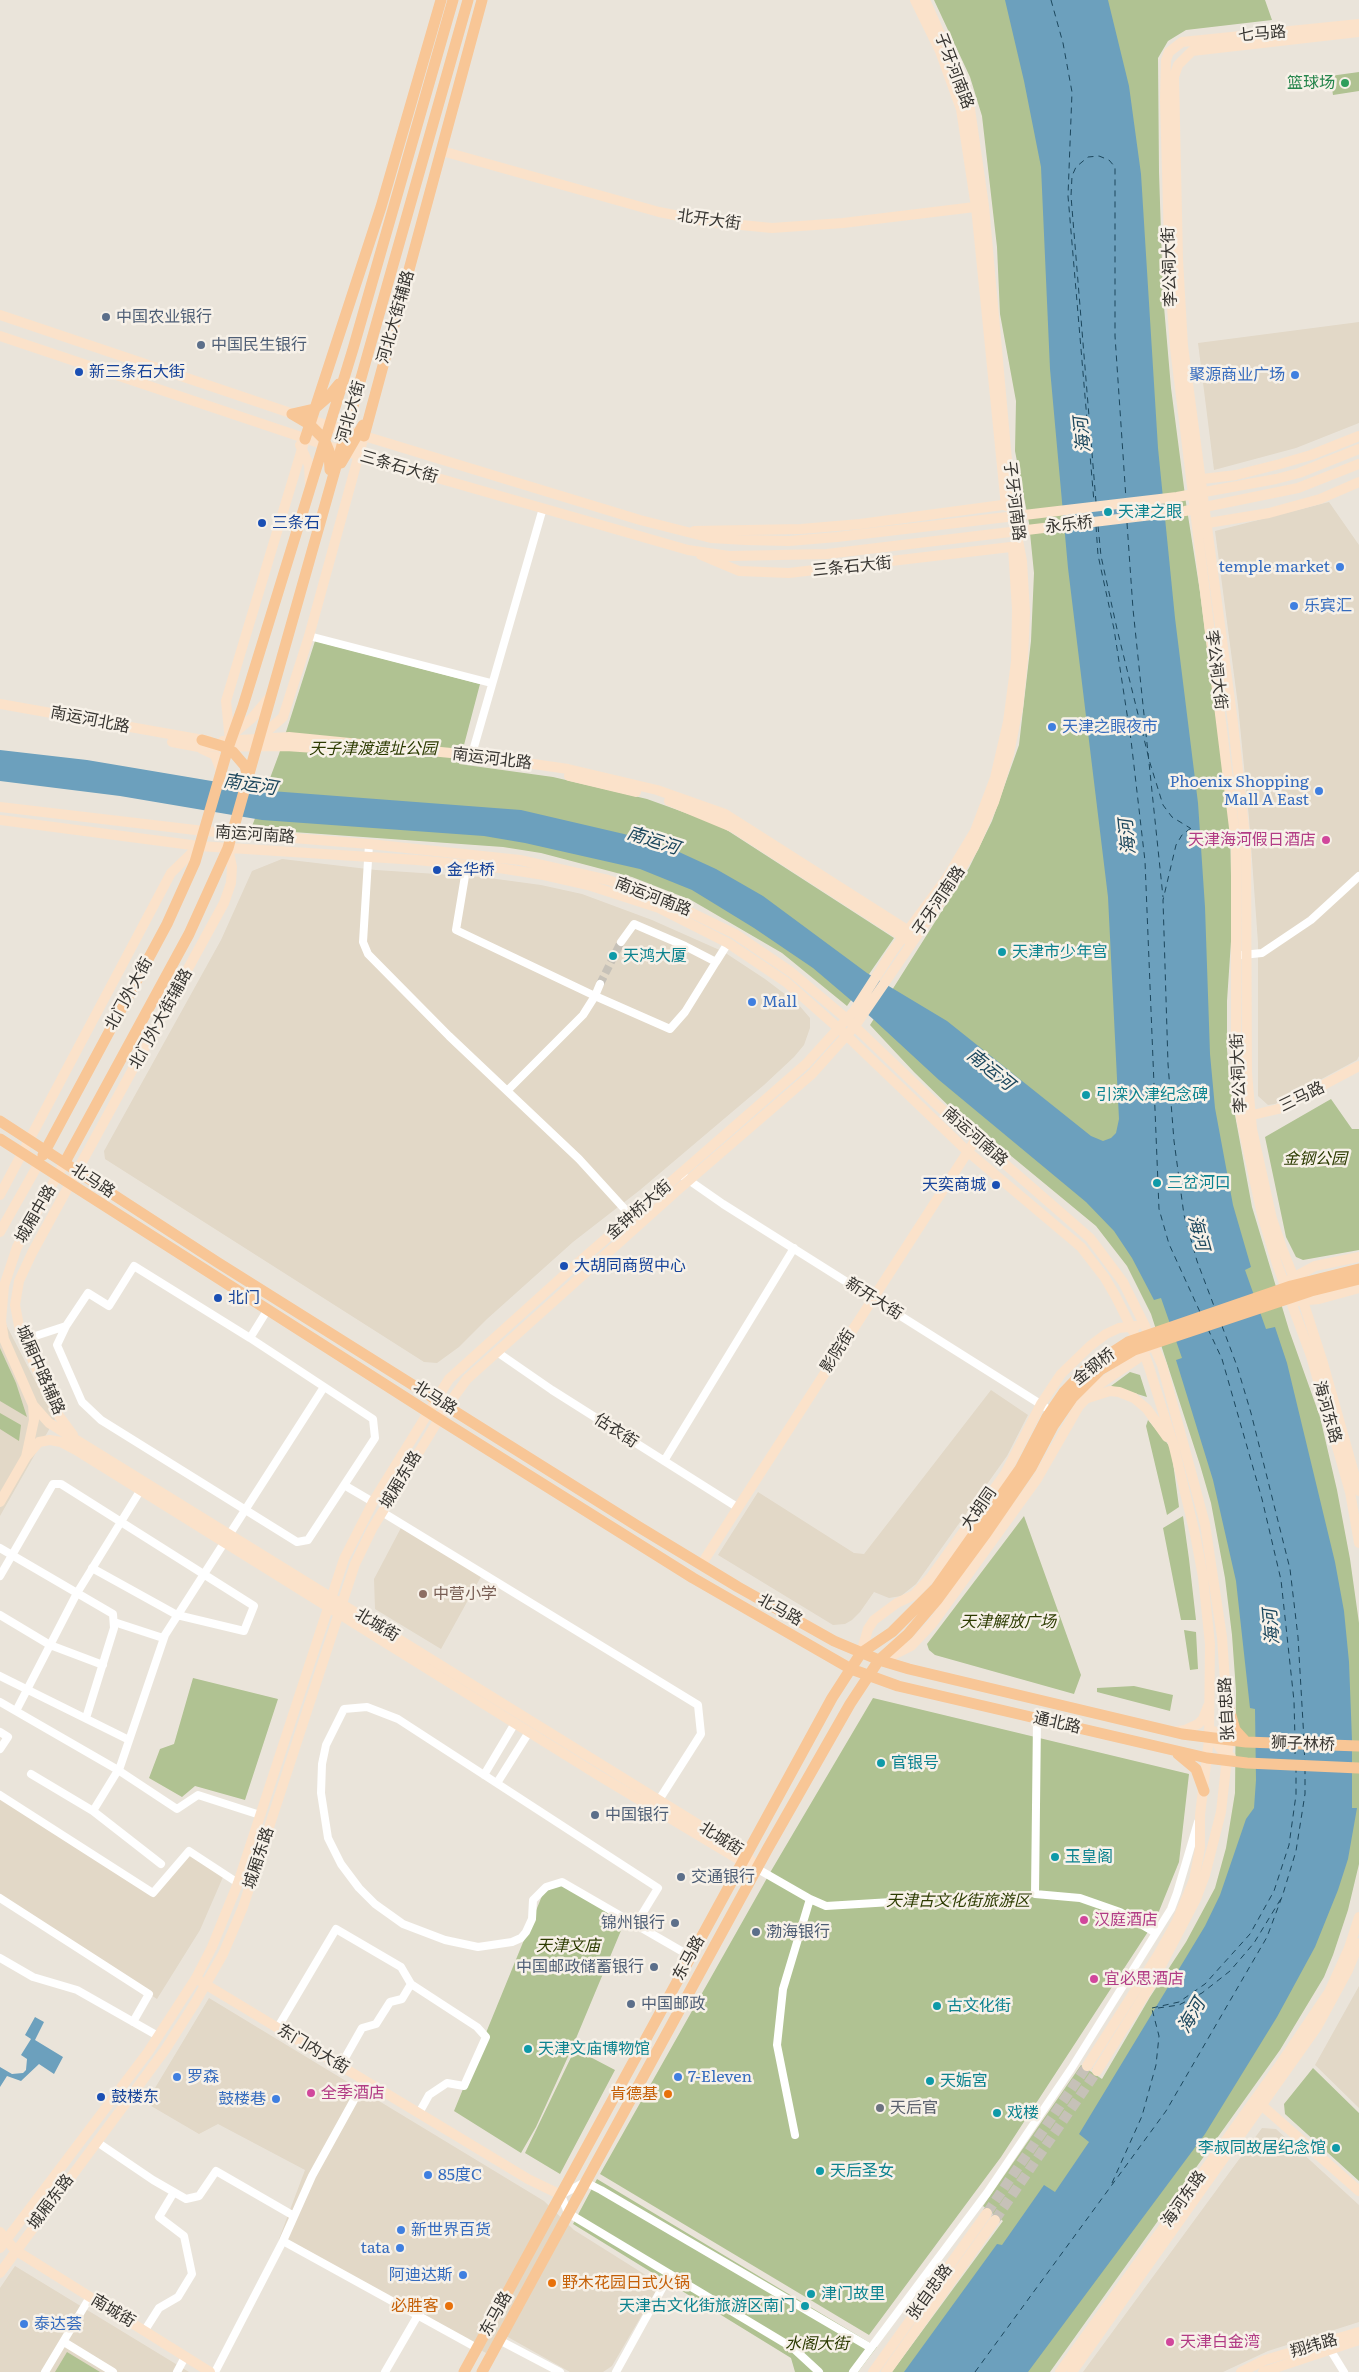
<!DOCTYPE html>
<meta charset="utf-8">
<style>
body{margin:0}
canvas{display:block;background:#eae4da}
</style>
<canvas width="1359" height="2372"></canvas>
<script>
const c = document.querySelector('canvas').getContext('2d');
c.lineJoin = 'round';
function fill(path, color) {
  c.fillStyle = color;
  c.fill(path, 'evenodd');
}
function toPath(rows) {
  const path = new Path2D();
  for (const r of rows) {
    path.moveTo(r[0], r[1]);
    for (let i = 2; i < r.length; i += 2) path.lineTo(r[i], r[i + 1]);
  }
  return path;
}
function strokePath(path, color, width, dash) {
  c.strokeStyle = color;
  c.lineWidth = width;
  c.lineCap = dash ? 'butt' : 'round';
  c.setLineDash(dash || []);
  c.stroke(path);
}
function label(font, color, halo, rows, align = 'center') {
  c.font = font + ' Literata,"Noto Sans SC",serif';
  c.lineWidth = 5;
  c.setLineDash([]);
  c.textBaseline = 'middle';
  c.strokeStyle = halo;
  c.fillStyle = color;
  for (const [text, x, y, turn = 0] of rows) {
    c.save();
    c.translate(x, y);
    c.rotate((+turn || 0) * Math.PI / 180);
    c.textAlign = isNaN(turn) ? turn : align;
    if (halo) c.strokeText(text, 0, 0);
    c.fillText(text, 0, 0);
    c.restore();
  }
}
fill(toPath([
 [1359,322,1359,423,1296,448,1214,470,1198,343],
 [1329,502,1359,545,1359,1056,1357,1060,1275,1104,1268,1105,1258,1096,1258,943,1249,818,1238,705,1215,531],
 [282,859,376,870,482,877,541,885,582,894,652,920,724,952,765,979,798,1004,810,1018,810,1028,804,1045,794,1057,764,1085,640,1190,573,1242,487,1319,459,1347,437,1363,424,1362,105,1159,104,1151,221,940,252,871],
 [0,1313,55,1419,0,1516],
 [991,1390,1028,1415,1007,1456,916,1584,901,1596,889,1598,874,1592,860,1612,852,1620,845,1624,833,1625,718,1555,758,1492,854,1553,864,1554],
 [403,1524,483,1573,441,1649,375,1609,374,1579],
 [0,1798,153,1896,190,1854,223,1877,200,1930,157,1999,0,1897],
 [1359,1986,1359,2108,1315,2065],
 [209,1998,544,2201,574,2230,660,2284,612,2366,603,2372,570,2372,499,2332,486,2353,279,2239,305,2170,218,2124,199,2134,146,2103],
 [1262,2128,1276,2129,1359,2205,1359,2322,1268,2351,1223,2372,1083,2372],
 [15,2266,189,2372,0,2372,0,2288]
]), '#e2d8c7');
fill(toPath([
 [934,0,1265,0,1272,20,1186,30,1168,41,1158,58,1159,172,1163,295,1171,388,1186,503,1200,592,1230,827,1232,926,1227,1001,1227,1050,1232,1099,1252,1207,1289,1330,1320,1417,1337,1490,1350,1559,1359,1623,1359,1864,1348,1910,1333,1955,1324,1977,1280,2050,1050,2372,892,2372,1003,2221,983,2206,1081,2065,1102,2079,1150,1997,1186,1942,1215,1888,1226,1848,1235,1793,1236,1691,1232,1635,1225,1578,1211,1503,1200,1465,1151,1314,1127,1266,1096,1226,993,1141,960,1117,914,1072,870,1025,969,868,992,821,1019,745,1031,641,1034,573,1029,523,1015,451,1016,401,1000,314,997,247,982,116,970,77],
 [1359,72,1359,91,1333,95,1330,76],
 [315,641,480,684,459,764,553,777,647,799,719,825,894,938,847,1006,782,953,691,900,632,877,541,853,503,847,251,829,279,754],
 [1331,1099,1352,1129,1359,1129,1359,1250,1303,1260,1296,1257,1286,1237,1265,1137],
 [0,1348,16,1383,27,1417,0,1401],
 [1130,1372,1140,1375,1147,1397,1111,1386],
 [0,1413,21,1425,19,1441,0,1429],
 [1148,1420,1171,1448,1179,1507,1167,1515,1146,1426],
 [1024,1516,1081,1675,1074,1694,935,1655,929,1650,927,1644],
 [1183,1516,1189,1559,1196,1620,1181,1620,1163,1528],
 [1184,1630,1196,1632,1198,1669,1190,1670],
 [193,1678,278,1699,245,1800,195,1786,182,1797,149,1778,160,1749,174,1744],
 [1134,1686,1173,1695,1170,1711,1097,1692,1097,1688],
 [873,1698,1189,1774,1179,1862,1155,1921,1001,2157,869,2335,600,2174,771,1871],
 [562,1885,625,1921,572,2048,536,2127,521,2153,454,2111,544,1891],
 [575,2049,615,2070,560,2174,525,2153],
 [1313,2068,1359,2113,1359,2181,1285,2114,1284,2104],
 [597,2179,877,2347,858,2372,795,2372,791,2358,573,2224],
 [67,2352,100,2372,55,2372]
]), '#b0c292');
fill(toPath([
 [1005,0,1108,0,1129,86,1141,174,1158,448,1175,618,1198,803,1205,907,1210,1054,1215,1108,1233,1205,1251,1267,1245,1270,1266,1329,1275,1327,1287,1363,1335,1562,1344,1611,1349,1662,1352,1740,1352,1808,1357,1808,1348,1859,1338,1890,1315,1947,1277,2017,1205,2134,1028,2372,904,2372,997,2244,1002,2245,1044,2185,1055,2192,1089,2142,1079,2134,1205,1926,1220,1895,1246,1819,1254,1808,1256,1780,1255,1709,1250,1708,1236,1581,1213,1480,1176,1360,1182,1358,1161,1298,1154,1300,1132,1258,1114,1231,1086,1202,939,1080,873,1019,813,968,754,928,692,890,640,869,525,843,484,836,262,820,120,796,0,781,0,750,87,760,271,791,521,810,624,834,666,846,716,869,763,896,867,973,947,1021,1091,1136,1103,1141,1111,1138,1116,1133,1119,1119,1108,897,1068,568,1050,369,1041,167,1024,81],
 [35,2017,44,2022,35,2040,63,2057,54,2074,39,2064,21,2081,7,2076,0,2087,0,2067,12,2074,23,2073,26,2070,27,2059,21,2055,31,2039,25,2035]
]), '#6ca0bd');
strokePath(toPath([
 [1051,0,1063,43,1072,92,1068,196,1094,502],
 [1096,502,1071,196,1072,176,1076,167,1088,157,1099,156,1109,160,1115,167,1115,336,1126,499],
 [1127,523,1133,609,1163,897],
 [1096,526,1098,555,1114,629,1131,740,1145,861,1159,1209,1169,1244,1200,1312],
 [1098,526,1101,556,1117,629,1150,763,1163,805,1172,817,1190,828],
 [1191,828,1182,835,1176,845,1163,900,1168,1064,1174,1141,1184,1215,1197,1261,1214,1306],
 [1222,1326,1237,1366,1251,1413,1290,1569,1298,1637,1304,1740],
 [1208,1329,1222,1359,1262,1499,1281,1580,1294,1701,1295,1739],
 [1295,1748,1295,1759],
 [1304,1749,1305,1760],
 [1152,2008,1179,2002,1205,1984,1250,1934,1274,1891,1289,1845,1296,1795,1296,1770],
 [1158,2008,1179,2005,1202,1993,1230,1971,1254,1943,1282,1897],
 [1112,2183,1142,2116,1156,2065,1159,2036,1152,2009],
 [975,2372,1166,2111,1267,1937,1283,1894,1296,1851,1305,1794,1305,1771]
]), '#1c475d', 1, [6, 5]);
strokePath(toPath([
 [600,984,621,942]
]), '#c6c1b8', 8, [8, 4]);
strokePath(toPath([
 [987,2213,1087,2066],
 [995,2220,1097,2071]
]), '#c6c1b8', 10, [10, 5]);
strokePath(toPath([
 [309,636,491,683],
 [470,761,543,508],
 [369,844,363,942,368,954,449,1036,579,1159,631,1216],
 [467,864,456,930,595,996,600,984],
 [621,942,634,924,685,946,716,962,728,943],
 [1242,955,1262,953,1311,920,1359,876],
 [507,1091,583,1015,595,996,670,1029,685,1012,716,962],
 [680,1174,723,1204,1045,1407],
 [250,1338,268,1309],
 [23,1340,66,1326,88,1293,109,1306,134,1266,250,1338,373,1419,375,1438,308,1540,297,1542,101,1420,82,1402,57,1345,66,1326],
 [497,1352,552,1390,737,1507],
 [664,1461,794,1248],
 [344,1485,373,1502],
 [382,1512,698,1705,701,1734,659,1800],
 [0,1548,113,1614,114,1628,86,1718],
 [0,1576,53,1484,61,1484,254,1606,244,1631,177,1615,92,1568],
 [0,1615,50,1645,103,1665],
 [114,1622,163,1638,324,1387],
 [0,1676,129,1740],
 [0,1702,118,1770,177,1809,198,1795,260,1815],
 [16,1711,77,1593,140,1491],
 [1037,1719,1035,1894,1080,1898,1120,1912,1156,1933],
 [0,1732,8,1737,0,1749],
 [31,1774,93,1811,161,1864],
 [484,1775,515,1723],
 [497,1783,529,1732],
 [0,1795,153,1893,189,1851,238,1883],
 [93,1811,120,1767,165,1635],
 [756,1868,810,1899,783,1989,777,2045,795,2135],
 [0,1898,149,1994,133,2022],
 [810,1899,826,1906,908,1901],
 [636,1924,658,1888,398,1719,367,1707,344,1709,326,1745,322,1764,321,1793,328,1838,341,1864,359,1888,375,1904,403,1924,445,1940,478,1947,512,1942,521,1938,526,1932,532,1919,533,1900,546,1887,562,1882,690,1956],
 [0,1958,33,1977,77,1990,158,2036],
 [278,2027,336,1929,401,1967,411,1984,477,2027,486,2037,464,2086,447,2083,429,2095,419,2113],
 [341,2065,362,2028,376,2024,390,2002,402,1999,411,1984],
 [97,2142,153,2180,186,2199,199,2196,216,2171,294,2216],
 [283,2241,477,2348],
 [145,2330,159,2308,178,2297,192,2274,184,2236,159,2217,174,2192],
 [499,2340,560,2372],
 [64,2342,113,2372],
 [1328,2346,1344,2372],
 [45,2372,90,2297],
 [177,2372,185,2357],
 [215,2372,283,2241,312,2176,365,2080],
 [385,2372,418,2315],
 [616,2372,670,2274],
 [819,2372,793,2348,568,2213,561,2195,585,2182,601,2190,871,2348],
 [853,2372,987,2193,1071,2069,1171,1909,1177,1893,1198,1822]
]), '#fff', 8);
strokePath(toPath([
 [915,0,940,51,961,109,976,207,1006,506],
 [1359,24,1182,42,1169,52,1166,60,1165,100,1170,280,1175,348,1236,844,1236,1054,1241,1118,1262,1215,1277,1264,1311,1356,1350,1492,1359,1543],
 [1359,32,1192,51,1178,65,1174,77,1178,260,1183,346,1233,723,1246,846,1247,1073,1252,1129,1272,1219,1282,1248,1303,1301,1323,1363,1359,1491],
 [442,151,659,212,710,222,772,228,843,223,983,206],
 [0,315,335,428],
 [0,336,340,450,688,550,729,556,827,554,1185,511,1298,488,1359,464],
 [328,425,640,520,711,538,746,540,789,541,837,537,1177,497,1276,479,1299,473,1359,449],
 [300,445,309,465,310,484],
 [1194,480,1236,475,1280,464,1311,455,1359,436],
 [1202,524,1269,513,1320,499,1359,482],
 [694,531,801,529,860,524,1010,504],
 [701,555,739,571,789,573,1019,546],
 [0,704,209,741],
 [232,735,252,718,269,698],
 [258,739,283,717,309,636,364,436],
 [223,741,289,737,471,755,568,769,657,790,725,814,915,935],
 [230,741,226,701,305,439],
 [172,742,199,747,286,746,329,749],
 [202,749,215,755,221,771],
 [569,776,636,792],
 [669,801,734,828,908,940],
 [0,807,204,831,369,844,520,860,608,880,659,897,735,934,791,972,847,1019,936,1104,1090,1238,1123,1282,1145,1326,1162,1365,1190,1468,1205,1524,1222,1637,1229,1740,1221,1812,1205,1875,1196,1899,1152,1983,1097,2071],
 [0,820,199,846,417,860,499,868,544,875,588,885,659,908,728,943,786,982,846,1035,967,1151,1081,1247,1105,1278,1116,1297,1144,1353,1149,1367,1174,1447,1195,1534,1203,1577,1210,1644,1209,1739,1200,1815,1200,1848,1194,1880,1177,1921,1158,1955,1087,2066],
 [1244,1117,1278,1109,1359,1066],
 [0,1195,171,873,199,846],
 [0,1232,39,1163],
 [1289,1280,1315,1266,1359,1257],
 [1298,1301,1319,1299,1359,1288],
 [1088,1398,1110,1391,1119,1392,1134,1398,1147,1409,1167,1437],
 [33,1405,49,1423,746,1854,756,1868],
 [73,1435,59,1416,47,1393,20,1331,15,1305,19,1281,32,1253,224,903,231,883,232,867,228,848],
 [26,1457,39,1442,50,1440,61,1442,76,1450,598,1775,748,1865],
 [0,1502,26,1457,34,1420,33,1405,4,1339,1,1321,4,1286,17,1247,65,1162],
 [701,1565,976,1139],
 [861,1653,868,1629,874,1620,897,1603,914,1595,931,1577,1005,1474,1041,1404,1061,1374,1090,1346,1106,1334,1119,1328,1136,1326],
 [880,1659,891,1656,911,1646,932,1624,1037,1479,1079,1406,1101,1383,1137,1359,1148,1348],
 [1214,1731,1218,1745,1223,1752,1231,1757],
 [1175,1732,1185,1730,1198,1724,1203,1719,1208,1706],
 [200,1981,528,2179,561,2195],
 [1258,2102,1359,2191],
 [0,2232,15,2250,210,2372],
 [0,2248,148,2052,196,1978,212,1947,238,1883,344,1559,373,1502,449,1379,571,1269,806,1064,854,1011,892,952,946,879,975,831,995,778,1008,722,1016,662,1017,609,1013,548],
 [0,2273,165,2050,195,2003,223,1954,243,1907,355,1564,372,1529,447,1406,467,1379,680,1188,812,1074,855,1026,949,889,974,847,994,802,1009,754,1018,708,1023,660,1025,612,1022,561,1011,504,984,206,970,109,959,77,925,0],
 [873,2372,987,2213],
 [886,2372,995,2220],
 [1060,2372,1277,2069,1329,1992,1349,1948,1359,1917],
 [1072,2372,1317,2027,1348,1970,1359,1943],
 [1241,2372,1265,2360,1359,2332],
 [1263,2372,1359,2340]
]), '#fbe2ca', 10);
strokePath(toPath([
 [292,414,309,424,324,439,329,451,330,470],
 [292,414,314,409,330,395,339,384],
 [364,436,482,0],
 [305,439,381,207,441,0],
 [341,463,363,425],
 [202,740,222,746,233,752,245,766,248,777],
 [0,1121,217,1262,639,1527,738,1587,834,1641,879,1660,909,1669,1182,1734,1246,1742,1359,1746],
 [0,1139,439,1419,693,1578,851,1669,898,1686,1207,1758,1247,1763,1359,1768],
 [43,1155,167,924,195,862,228,748,243,706,353,349,453,0],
 [65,1162,189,934,228,848,468,0],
 [1228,1705,1235,1730,1246,1742],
 [1178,1754,1196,1769,1204,1791],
 [464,2372,832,1698,861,1653,892,1632,936,1588,1020,1469,1047,1417,1064,1392,1085,1370,1128,1342,1291,1286,1359,1269],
 [482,2372,768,1848,850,1704,879,1660,908,1634,937,1600,987,1532,1031,1468,1053,1426,1073,1397,1100,1370,1134,1350,1311,1291,1359,1279]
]), '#f8c696', 11);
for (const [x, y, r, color] of [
 [1345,83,5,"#2e9e5b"],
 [106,317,5,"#5c6f8a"],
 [201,345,5,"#5c6f8a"],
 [79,372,5,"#1a4fb4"],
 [1295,375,5,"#3f7fe0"],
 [1108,512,5,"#0f9aa8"],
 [262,523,5,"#1a4fb4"],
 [1340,567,5,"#3f7fe0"],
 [1294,606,5,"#3f7fe0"],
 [1052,727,5,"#3f7fe0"],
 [1319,791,5,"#3f7fe0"],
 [1326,840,5,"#d1479c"],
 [437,870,5,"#1a4fb4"],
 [1002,952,5,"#0f9aa8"],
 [613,956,5,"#0f9aa8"],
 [752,1002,5,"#3f7fe0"],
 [1086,1095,5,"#0f9aa8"],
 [1157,1183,5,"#0f9aa8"],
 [996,1185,5,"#1a4fb4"],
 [564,1266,5,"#1a4fb4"],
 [218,1298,5,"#1a4fb4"],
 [423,1594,5,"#8d6e63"],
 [881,1763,5,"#0f9aa8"],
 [595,1815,5,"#5c6f8a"],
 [1055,1857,5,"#0f9aa8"],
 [681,1877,5,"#5c6f8a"],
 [1084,1920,5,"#d1479c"],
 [675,1923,5,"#5c6f8a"],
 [756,1932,5,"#5c6f8a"],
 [654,1967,5,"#5c6f8a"],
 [1094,1979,5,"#d1479c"],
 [631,2004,5,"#5c6f8a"],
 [937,2006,5,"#0f9aa8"],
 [528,2049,5,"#0f9aa8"],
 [177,2077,5,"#3f7fe0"],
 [678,2077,5,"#3f7fe0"],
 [930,2081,5,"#0f9aa8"],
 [311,2093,5,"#d1479c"],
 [668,2094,5,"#e8710a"],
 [101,2097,5,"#1a4fb4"],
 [276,2099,5,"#3f7fe0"],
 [880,2108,5,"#6b7280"],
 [997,2113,5,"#0f9aa8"],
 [1336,2148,5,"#0f9aa8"],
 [820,2171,5,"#0f9aa8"],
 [428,2175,5,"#3f7fe0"],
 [401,2230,5,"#3f7fe0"],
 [400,2248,5,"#3f7fe0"],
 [463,2275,5,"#3f7fe0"],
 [552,2283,5,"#e8710a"],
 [811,2294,5,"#0f9aa8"],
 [449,2306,5,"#e8710a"],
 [805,2306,5,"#0f9aa8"],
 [24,2324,5,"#3f7fe0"],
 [1170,2342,5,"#d1479c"]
]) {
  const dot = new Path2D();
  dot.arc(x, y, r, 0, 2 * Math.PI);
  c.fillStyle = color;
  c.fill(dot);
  strokePath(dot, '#f7f1e8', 2);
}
label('16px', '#363430', '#f7f1e8', [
 ["七马路",1262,34,-5],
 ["子牙河南路",954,71,69],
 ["北开大街",709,220,8],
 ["李公祠大街",1170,267,-92],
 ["河北大街辅路",396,317,-74],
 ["河北大街",351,412,-74],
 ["三条石大街",399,467,16],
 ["子牙河南路",1014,501,83],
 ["永乐桥",1069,525,-7],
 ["三条石大街",852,567,-6],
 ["李公祠大街",1216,670,83],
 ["南运河北路",90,720,11],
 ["南运河北路",492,759,7],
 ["南运河南路",255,835,4],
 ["南运河南路",653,897,21],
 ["子牙河南路",939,901,-56],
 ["北门外大街",129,994,-61],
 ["北门外大街辅路",161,1019,-61],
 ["李公祠大街",1239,1073,-93],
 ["三马路",1302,1097,-26],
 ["南运河南路",975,1137,41],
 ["北马路",93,1181,33],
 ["金钟桥大街",639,1210,-41],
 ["城厢中路",36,1214,-60],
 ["新开大街",874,1299,32],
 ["影院街",838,1351,-57],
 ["金钢桥",1094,1367,-38],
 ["城厢中路辅路",40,1370,66],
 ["北马路",435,1398,32],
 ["海河东路",1327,1412,74],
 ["估衣街",616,1431,33],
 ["城厢东路",401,1480,-59],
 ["大胡同",979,1509,-55],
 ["北马路",780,1610,29],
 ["北城街",377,1625,31],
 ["张自忠路",1227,1709,-93],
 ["通北路",1057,1723,13],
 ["狮子林桥",1303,1744,2],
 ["北城街",721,1839,32],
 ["城厢东路",259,1858,-72],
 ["东马路",689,1958,-62],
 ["东门内大街",313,2049,31],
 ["海河东路",1184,2199,-55],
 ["城厢东路",51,2202,-53],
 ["张自忠路",930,2292,-54],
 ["南城街",113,2311,31],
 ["东马路",496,2314,-61],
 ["翔纬路",1314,2346,-16]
]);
label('16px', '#27864d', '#f7f1e8', [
 ["篮球场",1335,83]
], 'right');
label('16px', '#4e5e75', '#f7f1e8', [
 ["中国农业银行",116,317],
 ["中国民生银行",211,345],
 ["中国银行",605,1815],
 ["交通银行",691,1877],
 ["锦州银行",665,1923,"right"],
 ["渤海银行",766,1932],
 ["中国邮政储蓄银行",644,1967,"right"],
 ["中国邮政",641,2004]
], 'left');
label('16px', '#164399', '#f7f1e8', [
 ["新三条石大街",89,372],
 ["三条石",272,523],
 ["金华桥",447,870],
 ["天奕商城",986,1185,"right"],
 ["大胡同商贸中心",574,1266],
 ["北门",228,1298],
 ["鼓楼东",111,2097]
], 'left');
label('16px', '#366cbe', '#f7f1e8', [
 ["聚源商业广场",1285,375,"right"],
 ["temple market",1330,567,"right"],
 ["乐宾汇",1304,606],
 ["天津之眼夜市",1062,727],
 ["Phoenix Shopping",1309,782,"right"],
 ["Mall A East",1309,800,"right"],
 ["Mall",762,1002],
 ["罗森",187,2077],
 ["7-Eleven",688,2077],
 ["鼓楼巷",266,2099,"right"],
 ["85度C",438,2175],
 ["新世界百货",411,2230],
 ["tata",390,2248,"right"],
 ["阿迪达斯",453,2275,"right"],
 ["泰达荟",34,2324]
], 'left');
label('16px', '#0d838f', '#f7f1e8', [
 ["天津之眼",1118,512],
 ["天津市少年宫",1012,952],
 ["天鸿大厦",623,956],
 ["引滦入津纪念碑",1096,1095],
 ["三岔河口",1167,1183],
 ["官银号",891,1763],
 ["玉皇阁",1065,1857],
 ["古文化街",947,2006],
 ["天津文庙博物馆",538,2049],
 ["天姤宮",940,2081],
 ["戏楼",1007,2113],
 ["李叔同故居纪念馆",1326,2148,"right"],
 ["天后圣女",830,2171],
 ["津门故里",821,2294],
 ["天津古文化街旅游区南门",795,2306,"right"]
], 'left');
label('italic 16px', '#2c3b01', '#f7f1e8', [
 ["天子津渡遗址公园",373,749],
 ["金钢公园",1315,1159],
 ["天津解放广场",1008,1622],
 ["天津古文化街旅游区",958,1901],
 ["天津文庙",568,1946],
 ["水阁大街",817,2344]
]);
label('16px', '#b23c85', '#f7f1e8', [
 ["天津海河假日酒店",1316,840,"right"],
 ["汉庭酒店",1094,1920],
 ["宜必思酒店",1104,1979],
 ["全季酒店",321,2093],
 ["天津白金湾",1180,2342]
], 'left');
label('16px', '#785e54', '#f7f1e8', [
 ["中营小学",433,1594]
], 'left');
label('16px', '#c56008', '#f7f1e8', [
 ["肯德基",658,2094],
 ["野木花园日式火锅",562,2283,"left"],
 ["必胜客",439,2306]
], 'right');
label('16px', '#5b616d', '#f7f1e8', [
 ["天后官",890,2108]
], 'left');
label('italic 18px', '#1c475d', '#f7f1e8', [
 ["海河",1083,435,-96],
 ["南运河",250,785,9],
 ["海河",1128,837,-96],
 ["南运河",653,841,18],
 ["南运河",990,1070,39],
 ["海河",1198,1233,75],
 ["海河",1272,1627,-95],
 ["海河",1192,2016,-60]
]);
</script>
